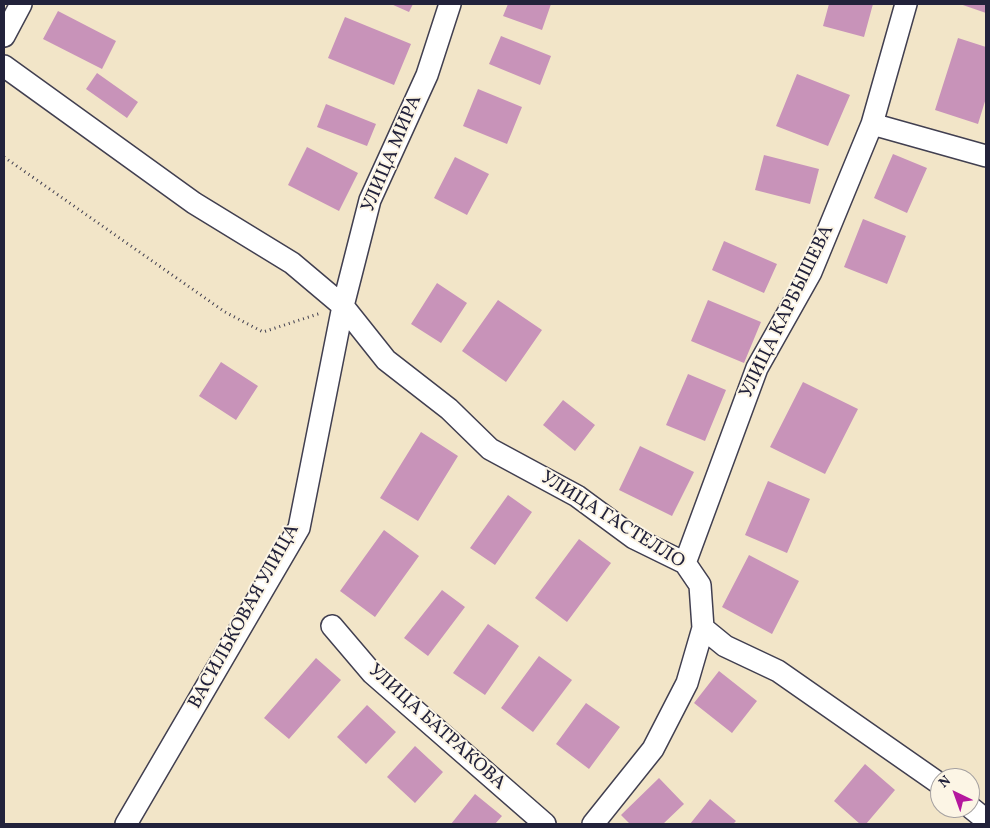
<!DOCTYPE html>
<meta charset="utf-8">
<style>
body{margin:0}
#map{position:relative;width:990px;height:828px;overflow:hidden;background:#f2e5c8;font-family:Vollkorn,serif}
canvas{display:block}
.frame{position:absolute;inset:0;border:5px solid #22223b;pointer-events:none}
.north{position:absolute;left:930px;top:768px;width:50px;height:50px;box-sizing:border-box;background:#fcf5e5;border:1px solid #a5a1a1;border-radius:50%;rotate:318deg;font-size:14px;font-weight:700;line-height:20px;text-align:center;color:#22223b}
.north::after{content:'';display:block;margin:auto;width:18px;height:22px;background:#b5179e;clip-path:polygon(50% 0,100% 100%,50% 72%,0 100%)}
</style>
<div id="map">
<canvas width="990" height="828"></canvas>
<div class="frame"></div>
<div class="north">N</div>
</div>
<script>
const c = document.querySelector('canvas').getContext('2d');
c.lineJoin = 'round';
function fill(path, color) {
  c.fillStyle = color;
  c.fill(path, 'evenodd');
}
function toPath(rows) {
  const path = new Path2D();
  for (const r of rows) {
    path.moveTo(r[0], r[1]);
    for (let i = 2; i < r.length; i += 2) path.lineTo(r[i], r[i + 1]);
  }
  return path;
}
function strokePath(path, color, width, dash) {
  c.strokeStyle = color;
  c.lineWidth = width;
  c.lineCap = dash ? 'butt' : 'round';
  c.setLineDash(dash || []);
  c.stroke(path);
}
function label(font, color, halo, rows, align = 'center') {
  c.font = font + ' Vollkorn,serif';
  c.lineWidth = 4;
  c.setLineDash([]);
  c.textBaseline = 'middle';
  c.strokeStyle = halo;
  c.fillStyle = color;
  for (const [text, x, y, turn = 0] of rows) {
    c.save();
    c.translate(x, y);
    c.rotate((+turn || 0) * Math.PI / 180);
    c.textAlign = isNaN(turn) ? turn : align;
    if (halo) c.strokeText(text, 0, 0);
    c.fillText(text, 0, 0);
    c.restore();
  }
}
fill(toPath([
 [391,4,413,4,409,12],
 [508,4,551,4,542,30,503,16],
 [829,4,873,4,864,37,823,26],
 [960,4,986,4,986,13],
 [58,11,116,41,102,69,43,39],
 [345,17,411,44,394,85,328,58],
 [501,36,551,56,540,85,489,64],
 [958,38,986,47,986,98,978,124,935,110],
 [97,73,138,102,127,118,86,89],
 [797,74,850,95,828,146,776,126],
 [478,89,522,107,507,144,463,126],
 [326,104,376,124,367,146,317,127],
 [307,147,358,173,339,211,288,185],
 [893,154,927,168,907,213,874,198],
 [764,155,819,169,810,204,755,190],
 [455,157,489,174,467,215,434,198],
 [863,219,906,236,887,284,844,267],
 [724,241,777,264,764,293,712,270],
 [437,283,467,303,441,343,411,324],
 [498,300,542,330,506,382,462,351],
 [708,300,761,322,744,363,691,341],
 [221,362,258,386,236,420,199,396],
 [688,374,726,390,705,441,666,425],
 [803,382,858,409,825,474,770,447],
 [563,400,595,425,575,451,543,425],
 [421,432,458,456,418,521,380,498],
 [640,446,694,472,672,516,619,490],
 [768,481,810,499,787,553,745,535],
 [508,495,532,512,495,565,470,548],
 [384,530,419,556,375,617,340,591],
 [579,539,611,563,567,622,535,598],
 [749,555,799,581,772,634,722,607],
 [442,590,465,607,428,656,404,638],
 [488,624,519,646,485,695,453,673],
 [539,656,572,680,533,732,501,708],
 [316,658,341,680,289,739,264,718],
 [719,671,757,701,732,733,694,703],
 [586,703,620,727,589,769,556,744],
 [367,705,396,732,366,764,337,737],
 [415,746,443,772,415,803,387,777],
 [865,764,895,790,866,824,860,824,834,801],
 [659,778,684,804,663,824,630,824,621,815],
 [475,794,502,816,495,824,451,824],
 [710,799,736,821,733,824,690,824]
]), '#c893b9');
const street = toPath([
 [4,36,21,4],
 [4,66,194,203,292,263,343,306,386,360,449,409,490,449,577,496,634,538,685,563,700,585,703,628,725,646,778,671,940,784],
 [872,124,986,156],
 [685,563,757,368,811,272,872,124,906,4],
 [332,626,372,673,545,824],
 [970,807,986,820],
 [126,824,299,528,343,306,370,200,427,75,450,4],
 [593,824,653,749,687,683,703,628]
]);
strokePath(street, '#413f50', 24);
strokePath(toPath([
 [4,157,225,312,263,332,321,313]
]), '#413f50', 3, [1, 4]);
strokePath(street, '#fff', 21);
label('19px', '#22223b', '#fcf5e5', [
 ["УЛИЦА МИРА",393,154,-67],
 ["УЛИЦА КАРБЫШЕВА",788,312,-64],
 ["УЛИЦА ГАСТЕЛЛО",612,521,32],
 ["ВАСИЛЬКОВАЯ УЛИЦА",245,617,-61],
 ["УЛИЦА БАТРАКОВА",436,728,42]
]);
</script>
